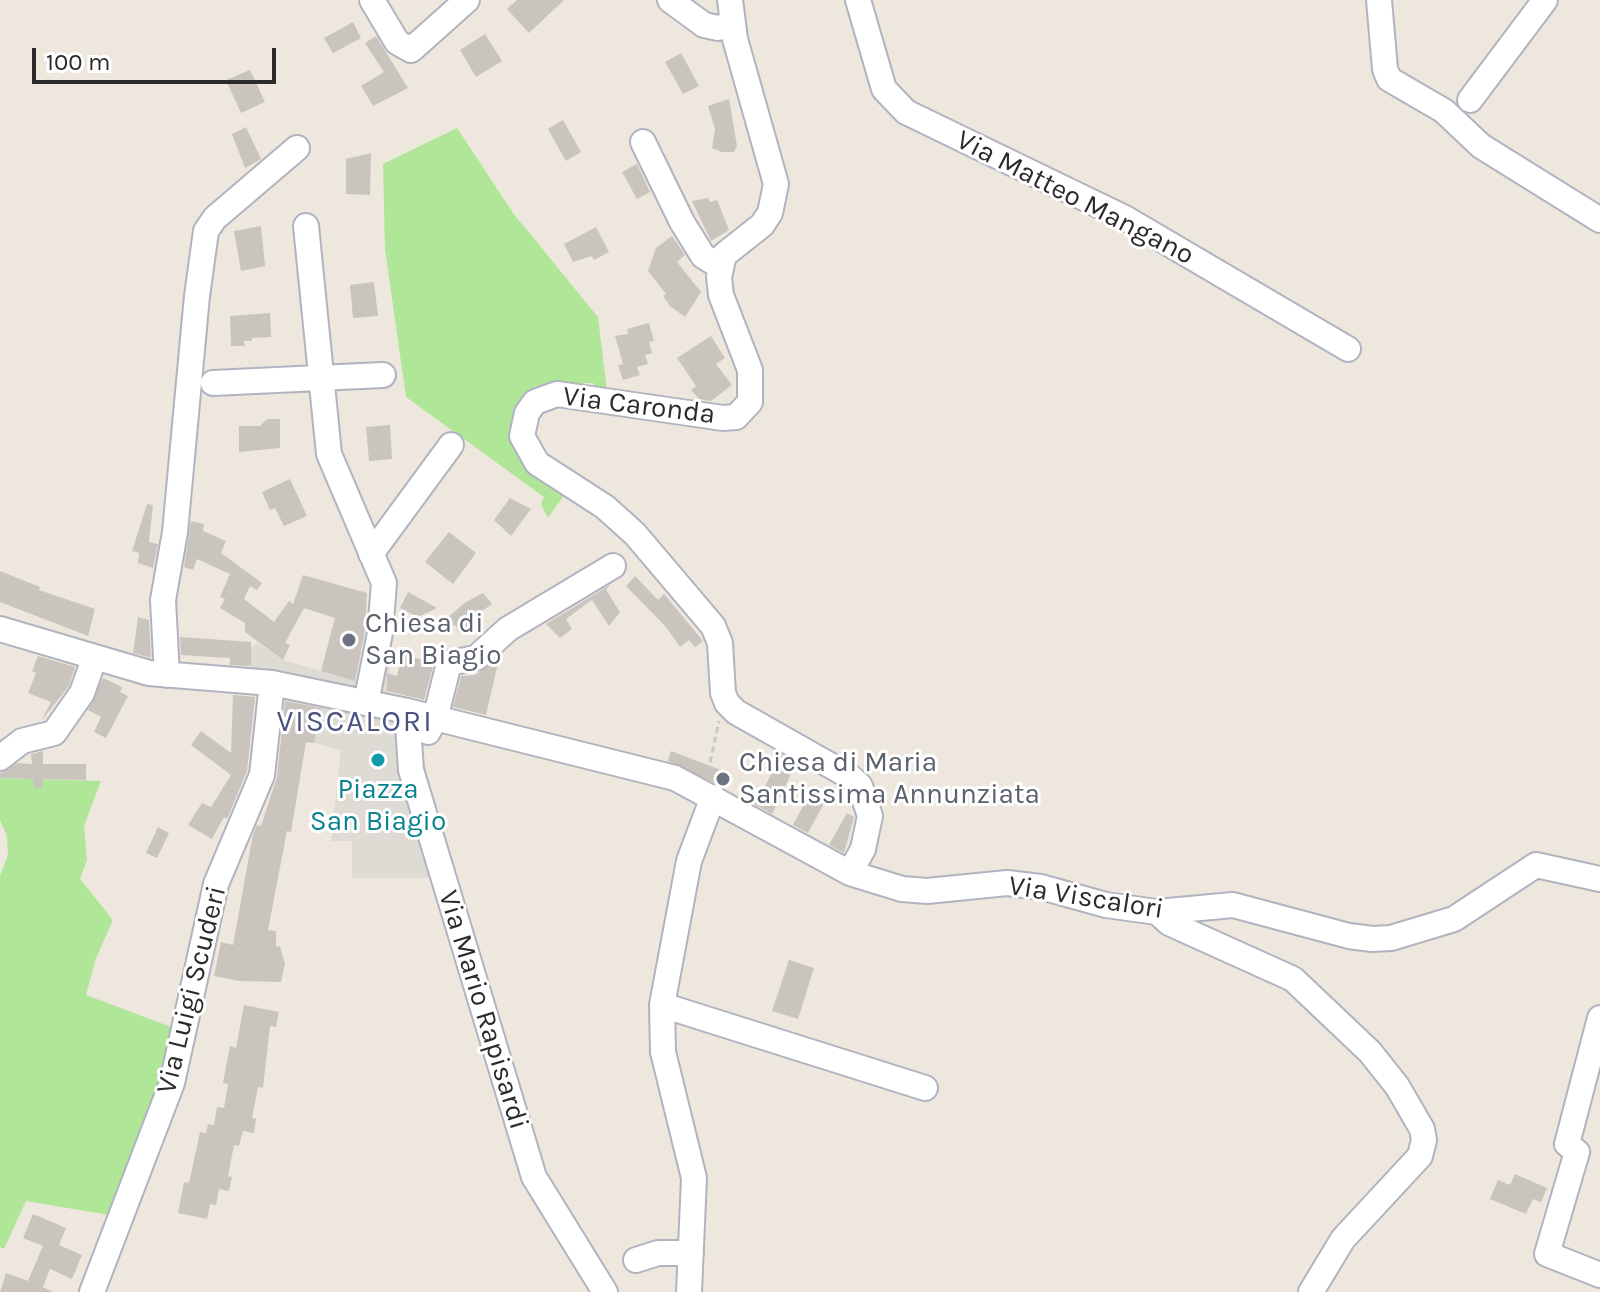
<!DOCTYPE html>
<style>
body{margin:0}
#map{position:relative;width:1600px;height:1292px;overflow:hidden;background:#eee7dd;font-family:Karla,sans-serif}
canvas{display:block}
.scale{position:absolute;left:32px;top:48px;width:244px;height:36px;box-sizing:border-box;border:4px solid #2b2b2b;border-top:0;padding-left:10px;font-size:24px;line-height:28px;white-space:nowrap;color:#2b2b2b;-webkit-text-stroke:6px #fff;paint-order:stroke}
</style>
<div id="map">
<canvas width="1600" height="1292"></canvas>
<div class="scale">100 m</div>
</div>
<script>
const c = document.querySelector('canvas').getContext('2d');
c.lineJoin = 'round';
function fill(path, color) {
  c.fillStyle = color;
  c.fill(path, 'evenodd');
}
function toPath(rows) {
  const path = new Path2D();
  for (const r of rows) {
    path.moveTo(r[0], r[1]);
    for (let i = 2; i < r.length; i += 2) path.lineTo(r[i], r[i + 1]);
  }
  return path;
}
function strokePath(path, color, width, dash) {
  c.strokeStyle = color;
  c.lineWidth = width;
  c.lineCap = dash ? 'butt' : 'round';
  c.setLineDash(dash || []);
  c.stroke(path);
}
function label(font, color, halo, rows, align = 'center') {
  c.font = font + ' Karla,sans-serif';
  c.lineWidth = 6;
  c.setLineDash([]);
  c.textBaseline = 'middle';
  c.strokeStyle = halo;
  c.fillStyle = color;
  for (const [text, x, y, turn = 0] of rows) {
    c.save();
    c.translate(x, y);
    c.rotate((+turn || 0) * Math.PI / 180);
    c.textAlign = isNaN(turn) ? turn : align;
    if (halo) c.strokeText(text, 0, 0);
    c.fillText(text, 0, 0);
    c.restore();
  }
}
fill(toPath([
 [457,128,513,213,598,317,607,391,596,389,593,383,585,383,581,387,558,385,515,446,529,468,566,492,548,518,541,504,544,497,406,397,385,249,383,164],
 [0,778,101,781,84,826,87,860,80,879,113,920,96,958,86,995,174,1028,133,1161,109,1215,26,1201,4,1249,0,1247,0,876,8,855,7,836,0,820]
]), '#afe698');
fill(toPath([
 [393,626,387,698,423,741,411,770,443,878,352,878,352,841,331,841,341,750,314,743,322,700,251,670,251,648,258,643,283,660,358,682,368,649,380,633]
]), '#dedad4');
fill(toPath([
 [517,0,564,0,529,33,507,9],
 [353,22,361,38,333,53,324,38],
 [485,34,502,61,476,77,460,50],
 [376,36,408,88,373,106,361,86,384,72,365,43],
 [681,53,699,86,683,94,665,62],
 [250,70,265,102,241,113,226,80],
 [729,99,737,146,734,152,722,152,712,148,715,129,708,106],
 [563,120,581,152,566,161,548,129],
 [246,127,261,159,245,168,232,134],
 [371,153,370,195,346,194,346,159],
 [637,164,650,192,637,199,622,172],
 [708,198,710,202,717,200,729,230,711,241,692,201],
 [261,226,265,266,241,271,234,231],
 [596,227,609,252,594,260,592,256,573,262,564,244],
 [672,236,685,255,677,262,701,292,685,317,670,306,663,296,666,294,648,271,656,248],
 [374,282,378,316,353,318,350,285],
 [270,313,271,337,252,338,252,341,244,341,245,346,231,346,230,316],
 [649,323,654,341,649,342,652,353,645,355,648,364,637,367,640,375,623,380,618,365,623,364,615,336,628,334,627,329],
 [711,336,725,358,716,364,732,385,711,401,699,399,691,390,696,386,677,358],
 [267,419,280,419,280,448,239,452,239,426,260,426],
 [390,425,392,459,369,461,366,427],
 [290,479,307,516,284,526,275,508,270,510,262,492],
 [510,498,531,509,511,536,494,520],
 [147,504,153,505,149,542,158,544,153,568,138,563,139,553,132,551],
 [191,521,204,524,203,531,226,541,221,553,262,583,257,590,250,586,244,599,274,622,289,601,293,604,303,575,367,593,365,631,355,681,321,671,335,618,304,608,285,643,290,645,283,660,245,632,245,623,220,608,225,599,220,597,230,574,197,559,193,570,184,567],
 [449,532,476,553,453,584,425,562],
 [0,571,40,587,39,590,95,609,88,636,0,602],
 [635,576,658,600,664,594,703,641,695,647,689,640,680,647,666,627,626,586],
 [610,585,606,590,620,612,609,626,592,600,566,619,572,629,560,638,546,624],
 [408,592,437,608,418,617,400,608],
 [483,593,492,604,473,617,478,628,459,633,455,625,429,633,466,602],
 [138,617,149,620,151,658,133,653],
 [180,637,251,642,251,666,230,665,230,658,181,655],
 [402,655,434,662,424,700,387,691,387,673,397,676],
 [38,656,75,667,69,686,41,721,51,702,28,693,36,673,32,671],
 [495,661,498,663,486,715,453,707,461,676,475,675],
 [103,678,122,687,120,692,128,696,106,738,94,732,101,717,88,710],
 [233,695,255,697,247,771,227,819,224,817,212,839,188,825,202,803,211,807,231,775,191,745,201,731,231,753],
 [285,701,321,708,314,743,306,742,291,832,287,831,268,930,276,931,276,946,280,947,285,964,281,982,239,981,214,976,221,942,233,945,253,834,257,825,261,826,277,777],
 [43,751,43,764,86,764,86,780,43,779,42,788,34,788,33,779,0,778,0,773,18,763,32,764,31,754],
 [671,751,731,774,725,788,668,761],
 [781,755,796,763,772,814,745,799,747,795,758,800],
 [812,789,827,798,808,833,793,825],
 [847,813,854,817,844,853,829,845],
 [158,827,169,833,157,858,146,853],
 [789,960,814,968,798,1019,772,1011],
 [244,1005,279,1012,276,1027,270,1026,263,1088,258,1087,252,1118,256,1119,254,1133,243,1131,239,1146,234,1145,228,1176,232,1177,229,1191,219,1189,216,1205,210,1204,207,1219,178,1213,184,1182,189,1183,200,1132,206,1133,208,1124,214,1125,217,1107,224,1108,228,1084,223,1083,230,1046,236,1048],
 [1515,1174,1547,1188,1541,1202,1533,1199,1526,1214,1490,1199,1498,1180,1510,1185],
 [33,1214,66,1228,59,1245,82,1255,72,1279,50,1269,43,1287,53,1292,0,1292,6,1273,28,1281,43,1246,23,1238]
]), '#c9c4bd');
const minor = toPath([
 [372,0,397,42,411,50,467,0],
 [670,0,704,25,718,28,732,24],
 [730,0,735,39,776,184,770,213,762,225,724,255,719,277,721,295,750,370,750,402,736,417,723,418,557,394,535,402,527,413,522,436,537,463,605,507,635,534,713,626,720,643,723,693,727,703,736,712,849,776,860,786,870,816,863,849,850,873],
 [858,0,884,89,906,112,1125,218,1348,349],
 [1379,0,1385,69,1389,79,1444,111,1481,146,1600,220],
 [1470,100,1545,0],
 [643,142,682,222,703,256,721,267],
 [306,226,329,454,384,583,380,633,366,703],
 [213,383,383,375],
 [371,554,451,445],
 [0,629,149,673,272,683,407,711,675,778,850,873,902,889,927,891,1007,883,1041,887,1106,905,1157,912,1233,905,1349,936,1372,939,1391,938,1454,919,1536,865,1600,879],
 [167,675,163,600,175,532,197,296,206,231,215,218,297,148],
 [407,711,411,770,534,1177,605,1292],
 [428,732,435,719,449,663,476,658,508,629,613,566],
 [0,758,22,741,54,733,82,693,94,659],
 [1157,912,1169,923,1293,979,1370,1052,1397,1086,1422,1129,1424,1140,1420,1156,1343,1239,1311,1292],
 [662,1005,925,1088],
 [1600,1018,1567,1144,1577,1152,1547,1254,1600,1275],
 [636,1260,658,1253,691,1253],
 [92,1292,172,1083,216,884,262,775,272,683],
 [689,1292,694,1178,663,1052,662,1005,689,861,713,797]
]);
strokePath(minor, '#b1b3c0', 28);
strokePath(toPath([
 [708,772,719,721]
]), '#c8c8c8', 3, [6, 4]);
strokePath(minor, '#fff', 24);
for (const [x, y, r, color] of [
 [349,640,8,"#6b7280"],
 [378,760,8,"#0f9aa8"],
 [723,779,8,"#6b7280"]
]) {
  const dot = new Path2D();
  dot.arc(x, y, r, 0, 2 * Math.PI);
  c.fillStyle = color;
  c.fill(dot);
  strokePath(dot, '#fff', 3);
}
label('28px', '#2b2b2b', '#fff', [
 ["Via Matteo Mangano",1075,198,27],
 ["Via Caronda",639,406,7],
 ["Via Viscalori",1086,898,9],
 ["Via Luigi Scuderi",192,990,-76],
 ["Via Mario Rapisardi",483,1010,73]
]);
label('28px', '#5b616d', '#fff', [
 ["Chiesa di",365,624],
 ["San Biagio",365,656],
 ["Chiesa di Maria",739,763],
 ["Santissima Annunziata",739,795]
], 'left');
label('28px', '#0d838f', '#fff', [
 ["Piazza",378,790],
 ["San Biagio",378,822]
]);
c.letterSpacing = '2px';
label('30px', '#49517e', '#fff', [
 ["VISCALORI",355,722]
]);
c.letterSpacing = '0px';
</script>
